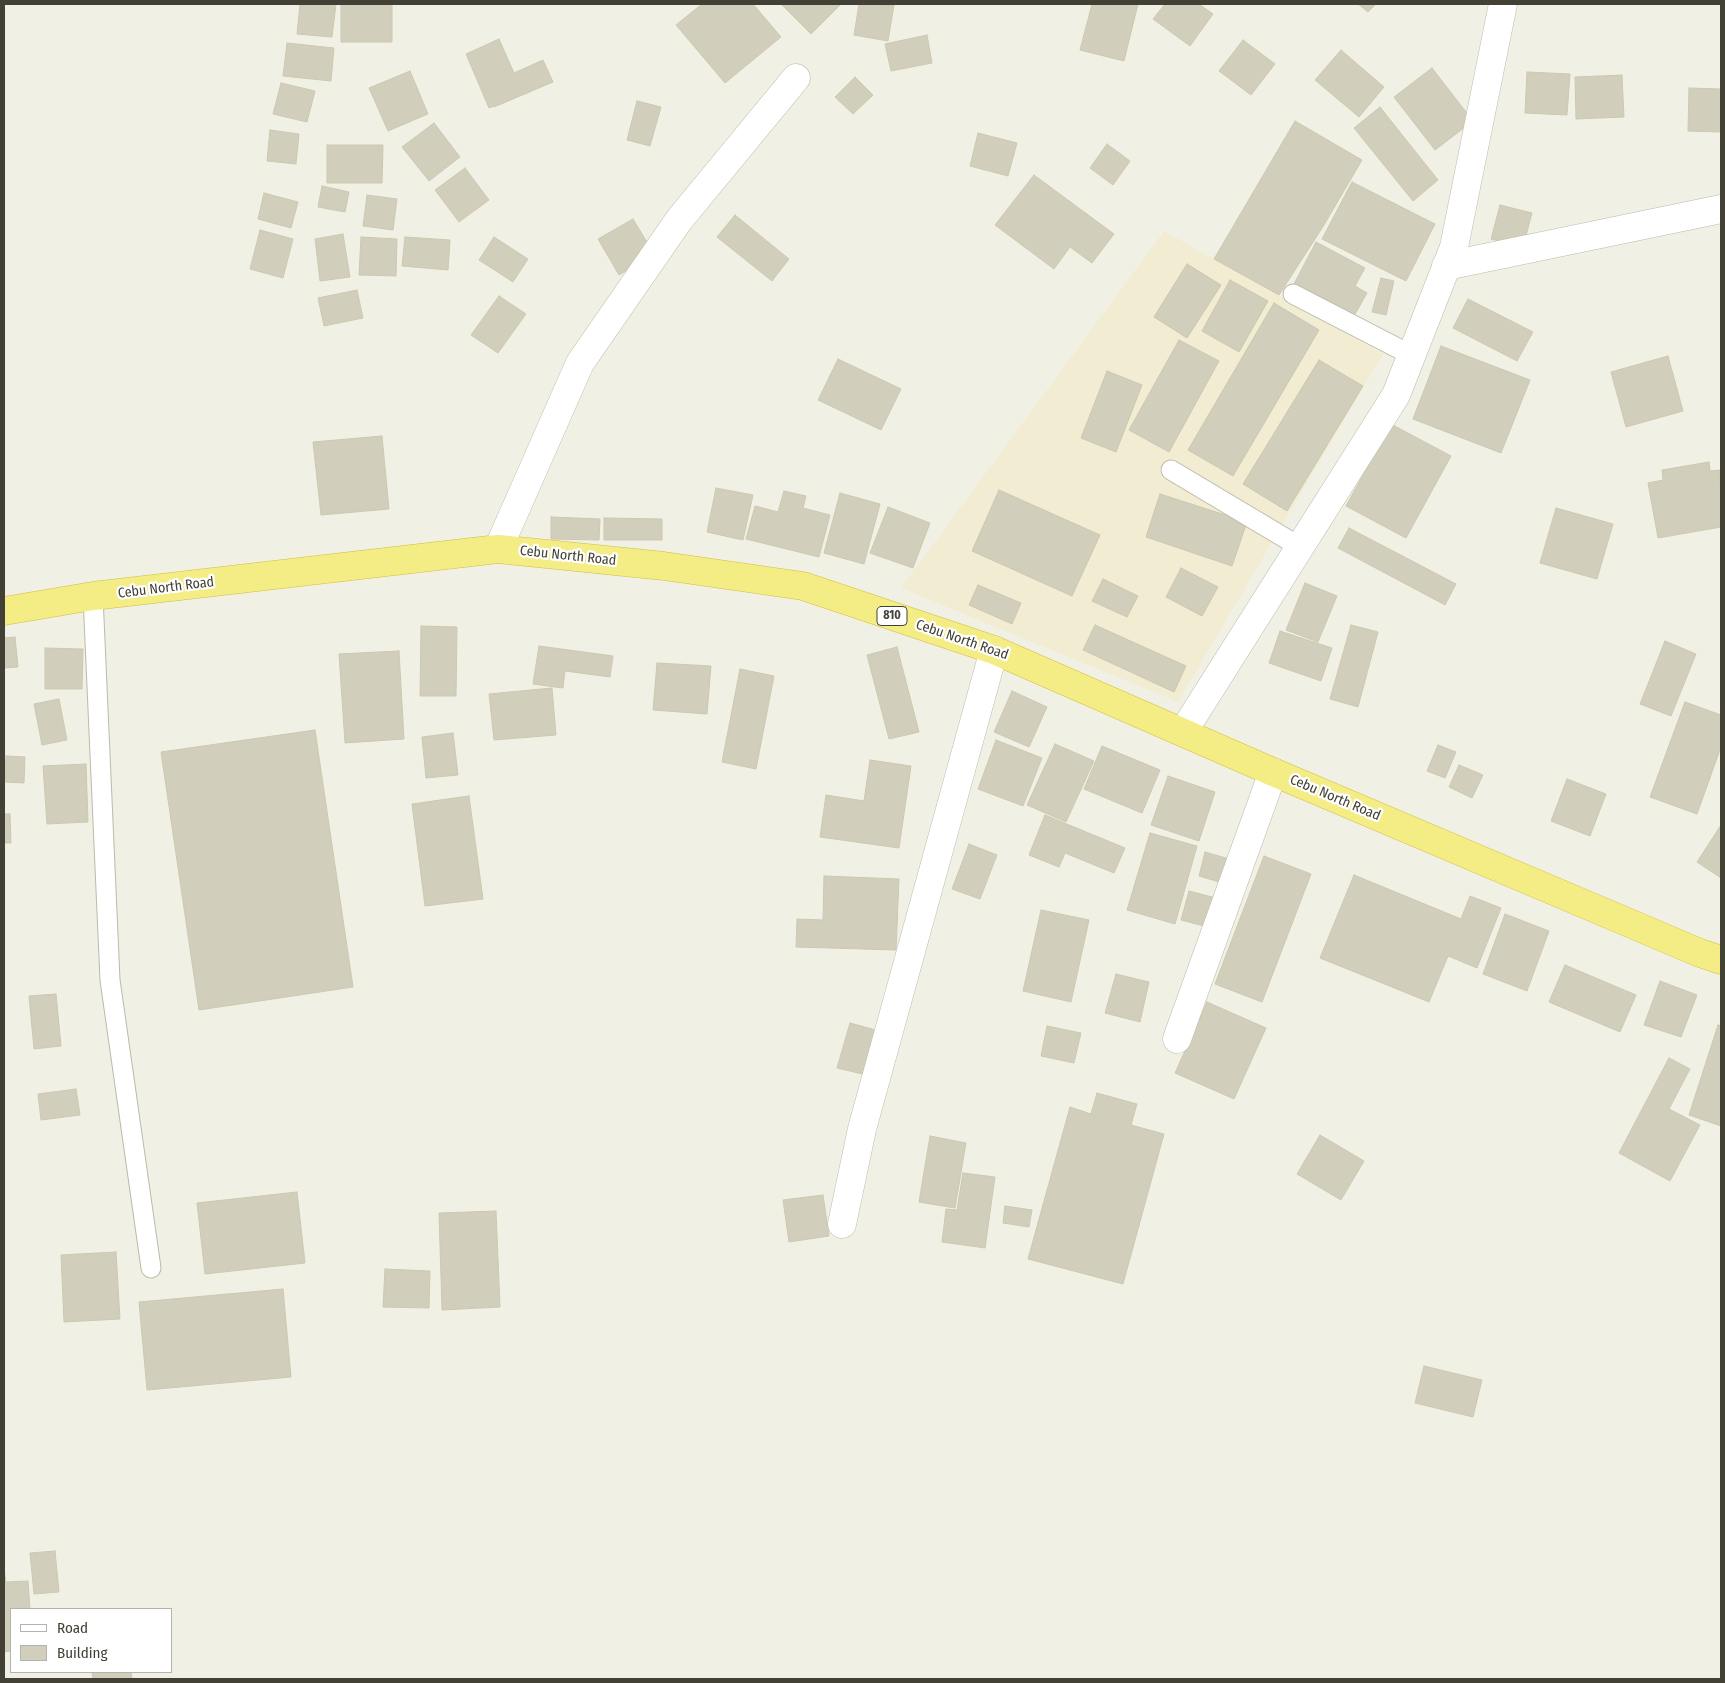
<!DOCTYPE html>
<style>
body{margin:0}
#map{position:relative;width:1725px;height:1683px;overflow:hidden;background:#f1f0e5;font-family:"Fira Sans Condensed",sans-serif}
canvas{display:block}
.frame{position:absolute;inset:0;border:5px solid #434135;pointer-events:none}
.legend{position:absolute;left:10px;top:1608px;width:162px;height:65px;box-sizing:border-box;background:#fff;border:1px solid #b4b3ae;margin:0;padding:6px 9px;list-style:none;font-size:15px;color:#434135}
.legend li{display:flex;align-items:center;gap:10px;height:25px}
.legend b{width:25px;border:1px solid #b4b3ae}
</style>
<div id="map">
<canvas width="1725" height="1683"></canvas>
<div class="frame"></div>
<ul class="legend">
<li><b style="height:6px;background:#fff"></b>Road</li>
<li><b style="height:14px;background:#d2cebc"></b>Building</li>
</ul>
</div>
<script>
const c = document.querySelector('canvas').getContext('2d');
c.lineJoin = 'round';
function fill(path, color) {
  c.fillStyle = color;
  c.fill(path, 'evenodd');
}
function toPath(rows) {
  const path = new Path2D();
  for (const r of rows) {
    path.moveTo(r[0], r[1]);
    for (let i = 2; i < r.length; i += 2) path.lineTo(r[i], r[i + 1]);
  }
  return path;
}
function strokePath(path, color, width, dash) {
  c.strokeStyle = color;
  c.lineWidth = width;
  c.lineCap = dash ? 'butt' : 'round';
  c.setLineDash(dash || []);
  c.stroke(path);
}
function label(font, color, halo, rows, align = 'center') {
  c.font = font + ' "Fira Sans Condensed",sans-serif';
  c.lineWidth = 4.5;
  c.setLineDash([]);
  c.textBaseline = 'middle';
  c.strokeStyle = halo;
  c.fillStyle = color;
  for (const [text, x, y, turn = 0] of rows) {
    c.save();
    c.translate(x, y);
    c.rotate((+turn || 0) * Math.PI / 180);
    c.textAlign = isNaN(turn) ? turn : align;
    if (halo) c.strokeText(text, 0, 0);
    c.fillText(text, 0, 0);
    c.restore();
  }
}
fill(toPath([
 [1164,231,1383,354,1178,702,901,588]
]), '#f2ecd2');
const building = toPath([
 [300,4,336,4,332,37,297,34,300,4],
 [341,4,392,4,392,42,341,42,341,4],
 [702,4,753,4,781,37,725,83,676,25,702,4],
 [781,4,841,4,811,34,781,4],
 [859,4,894,5,888,41,854,35,859,4],
 [1092,4,1138,4,1124,61,1080,50,1092,4],
 [1165,4,1199,4,1213,14,1190,46,1153,19,1165,4],
 [1358,4,1376,4,1368,12,1358,4],
 [927,35,932,63,891,71,885,44,927,35],
 [499,39,514,73,543,60,553,82,494,107,494,106,489,108,466,54,499,39],
 [1243,40,1275,64,1251,95,1219,71,1243,40],
 [287,43,334,48,331,81,283,76,287,43],
 [1341,50,1384,87,1359,117,1315,80,1341,50],
 [1432,68,1473,121,1435,150,1394,97,1432,68],
 [410,71,428,114,388,131,369,88,410,71],
 [1527,72,1570,74,1567,115,1525,113,1527,72],
 [1622,75,1624,117,1576,119,1575,77,1622,75],
 [855,77,873,95,853,114,835,97,855,77],
 [281,83,315,91,307,122,273,114,281,83],
 [1689,88,1721,89,1721,132,1688,131,1689,88],
 [637,101,661,107,650,146,627,140,637,101],
 [1380,107,1438,180,1413,201,1354,128,1380,107],
 [1295,121,1362,160,1324,225,1279,295,1214,259,1295,121],
 [434,123,460,157,429,181,402,147,434,123],
 [270,130,299,134,296,164,267,161,270,130],
 [978,133,1017,143,1008,176,970,166,978,133],
 [1107,144,1130,161,1113,185,1090,168,1107,144],
 [327,145,383,145,382,183,327,183,327,145],
 [465,168,489,200,459,222,435,190,465,168],
 [1034,175,1114,234,1092,263,1070,247,1054,269,995,225,1034,175],
 [1352,182,1435,224,1406,281,1322,239,1352,182],
 [322,186,349,192,345,212,318,207,322,186],
 [264,193,298,202,291,228,258,219,264,193],
 [367,195,397,199,393,230,363,226,367,195],
 [1500,205,1532,213,1523,247,1491,239,1500,205],
 [735,215,789,259,772,281,717,237,735,215],
 [633,219,654,254,619,275,598,239,633,219],
 [260,230,293,239,283,278,250,269,260,230],
 [343,234,350,277,320,281,315,239,343,234],
 [361,237,397,239,396,276,359,275,361,237],
 [405,237,450,240,448,270,402,266,405,237],
 [494,237,528,259,513,282,479,260,494,237],
 [1316,242,1365,268,1355,286,1367,293,1354,316,1294,284,1316,242],
 [1187,264,1221,285,1187,338,1154,317,1187,264],
 [1381,278,1394,281,1386,315,1372,312,1381,278],
 [1230,280,1268,301,1239,352,1202,331,1230,280],
 [357,290,363,318,324,326,318,298,357,290],
 [499,296,526,314,498,353,471,335,499,296],
 [1468,299,1533,332,1517,361,1453,328,1468,299],
 [1274,303,1319,330,1233,476,1188,450,1274,303],
 [1179,340,1219,361,1169,452,1129,430,1179,340],
 [1441,346,1530,380,1501,453,1413,419,1441,346],
 [1668,356,1683,411,1626,427,1611,372,1668,356],
 [838,359,901,389,881,430,818,400,838,359],
 [1319,360,1363,386,1287,511,1243,484,1319,360],
 [1107,371,1142,385,1116,452,1081,438,1107,371],
 [1391,424,1451,456,1406,538,1346,506,1391,424],
 [382,436,389,509,321,515,313,442,382,436],
 [1709,462,1710,471,1720,470,1721,527,1658,538,1648,483,1663,480,1662,470,1709,462],
 [716,488,753,495,743,540,707,532,716,488],
 [999,490,1100,535,1072,596,972,551,999,490],
 [784,491,806,496,803,508,830,515,819,557,746,539,755,506,778,512,784,491],
 [840,493,880,504,864,564,824,553,840,493],
 [1160,494,1247,522,1232,566,1146,537,1160,494],
 [888,507,930,523,913,568,870,553,888,507],
 [1556,508,1613,524,1597,579,1540,563,1556,508],
 [551,517,600,519,599,540,551,539,551,517],
 [604,518,662,519,662,540,604,540,604,518],
 [1349,528,1456,584,1445,605,1338,548,1349,528],
 [1181,568,1218,587,1202,616,1166,597,1181,568],
 [1103,579,1138,596,1127,617,1092,601,1103,579],
 [1305,583,1337,596,1318,642,1286,630,1305,583],
 [978,585,1021,603,1012,624,969,605,978,585],
 [1095,625,1186,666,1174,692,1083,650,1095,625],
 [1351,625,1378,632,1358,707,1330,699,1351,625],
 [421,626,457,627,456,696,420,696,421,626],
 [1280,631,1332,648,1321,681,1269,663,1280,631],
 [15,637,18,667,4,668,4,638,15,637],
 [1665,641,1696,654,1671,716,1640,704,1665,641],
 [539,646,613,656,610,677,565,671,563,688,533,684,539,646],
 [897,647,919,732,889,739,867,655,897,647],
 [45,648,83,649,82,689,45,689,45,648],
 [399,651,404,739,345,743,339,654,399,651],
 [657,663,711,666,707,714,653,710,657,663],
 [740,669,774,676,756,769,722,762,740,669],
 [552,688,556,735,494,740,489,694,552,688],
 [1012,691,1047,707,1029,747,994,732,1012,691],
 [59,699,67,740,42,745,34,704,59,699],
 [1685,702,1721,715,1721,747,1697,814,1650,797,1685,702],
 [315,730,353,987,199,1010,161,752,315,730],
 [453,733,458,775,426,778,422,737,453,733],
 [996,740,1042,758,1023,806,978,789,996,740],
 [1055,744,1094,761,1066,822,1027,805,1055,744],
 [1438,745,1456,752,1445,778,1427,771,1438,745],
 [1102,746,1160,770,1142,813,1084,789,1102,746],
 [6,756,25,757,24,783,5,782,6,756],
 [870,760,911,766,899,848,820,837,826,795,864,801,870,760],
 [86,764,88,822,47,824,43,766,86,764],
 [1459,765,1483,775,1472,798,1449,787,1459,765],
 [1168,776,1215,792,1199,841,1151,825,1168,776],
 [1567,779,1606,794,1590,836,1551,821,1567,779],
 [469,796,483,899,425,906,412,804,469,796],
 [4,814,10,814,11,843,4,843,4,814],
 [1045,815,1125,848,1114,873,1065,853,1059,867,1029,855,1045,815],
 [1721,825,1721,878,1697,862,1721,825],
 [1150,833,1197,846,1175,924,1127,910,1150,833],
 [969,844,997,855,980,899,952,889,969,844],
 [1205,852,1233,860,1226,884,1199,876,1205,852],
 [1264,856,1311,874,1262,1002,1215,984,1264,856],
 [1354,875,1461,919,1470,896,1501,908,1477,968,1448,956,1429,1002,1320,958,1354,875],
 [824,876,899,879,896,950,796,947,797,919,823,920,824,876],
 [1189,891,1216,898,1208,927,1181,920,1189,891],
 [1041,910,1089,920,1071,1002,1023,991,1041,910],
 [1505,914,1549,931,1527,991,1483,974,1505,914],
 [1565,965,1636,995,1620,1032,1549,1002,1565,965],
 [1116,974,1149,982,1140,1022,1105,1013,1116,974],
 [1660,981,1697,995,1681,1037,1644,1025,1660,981],
 [56,994,61,1046,34,1049,29,996,56,994],
 [1207,1002,1266,1028,1234,1099,1175,1073,1207,1002],
 [850,1023,883,1032,871,1076,837,1068,850,1023],
 [1718,1025,1721,1026,1721,1126,1689,1115,1718,1025],
 [1047,1026,1081,1033,1074,1063,1041,1056,1047,1026],
 [1669,1058,1690,1069,1669,1109,1700,1125,1670,1181,1619,1153,1669,1058],
 [76,1089,80,1115,41,1120,38,1094,76,1089],
 [1097,1093,1137,1104,1131,1125,1164,1134,1123,1284,1028,1259,1070,1107,1091,1114,1097,1093],
 [1320,1135,1364,1161,1341,1200,1297,1174,1320,1135],
 [930,1136,966,1143,955,1208,919,1202,930,1136],
 [963,1173,995,1177,985,1248,942,1242,946,1209,957,1210,963,1173],
 [297,1192,305,1263,205,1274,197,1203,297,1192],
 [823,1195,829,1236,789,1242,783,1200,823,1195],
 [1005,1206,1032,1210,1029,1227,1003,1223,1005,1206],
 [496,1211,500,1307,442,1310,439,1213,496,1211],
 [116,1252,120,1319,64,1322,61,1255,116,1252],
 [385,1269,430,1271,429,1308,383,1307,385,1269],
 [283,1289,291,1377,147,1390,139,1302,283,1289],
 [1424,1366,1482,1380,1473,1417,1415,1403,1424,1366],
 [55,1551,59,1592,34,1594,30,1553,55,1551],
 [4,1569,6,1582,28,1581,30,1609,11,1609,11,1651,4,1652,4,1569],
 [92,1672,131,1672,132,1679,93,1679,92,1672]
]);
fill(building, '#d2cebc');
strokePath(building, '#ccc8af', 1);
const service = toPath([
 [1293,294,1411,355],
 [1171,470,1300,547],
 [93,596,110,980,151,1268]
]);
const minor = toPath([
 [1446,266,1721,209],
 [498,549,580,363,679,220,796,78],
 [1177,1039,1273,772],
 [842,1224,862,1129,994,650]
]);
const tertiary = toPath([
 [1183,732,1396,395,1454,247,1503,4]
]);
const trunk = toPath([
 [4,611,93,596,498,549,664,566,803,586,994,650,1273,772,1700,953,1721,960]
]);
strokePath(service, '#bcbaa9', 21);
strokePath(minor, '#bcbaa9', 29);
strokePath(tertiary, '#bcbaa9', 29);
strokePath(trunk, '#d0be40', 29);
strokePath(service, '#fff', 19);
strokePath(minor, '#fff', 28);
strokePath(tertiary, '#fff', 28);
strokePath(trunk, '#f4ec84', 28);
for (const [x, y, w] of [
 [892,616,30]
]) {
  const box = new Path2D();
  box.roundRect(x - w / 2, y - 9.5, w, 19, 4);
  c.fillStyle = '#fff';
  c.fill(box);
  strokePath(box, '#434135', 1);
}
label('bold 12px', '#434135', null, [
 ["810",892,616]
]);
label('14px', '#434135', '#fff', [
 ["Cebu North Road",568,556,6],
 ["Cebu North Road",166,588,-7],
 ["Cebu North Road",962,640,19],
 ["Cebu North Road",1335,798,23]
]);
</script>
